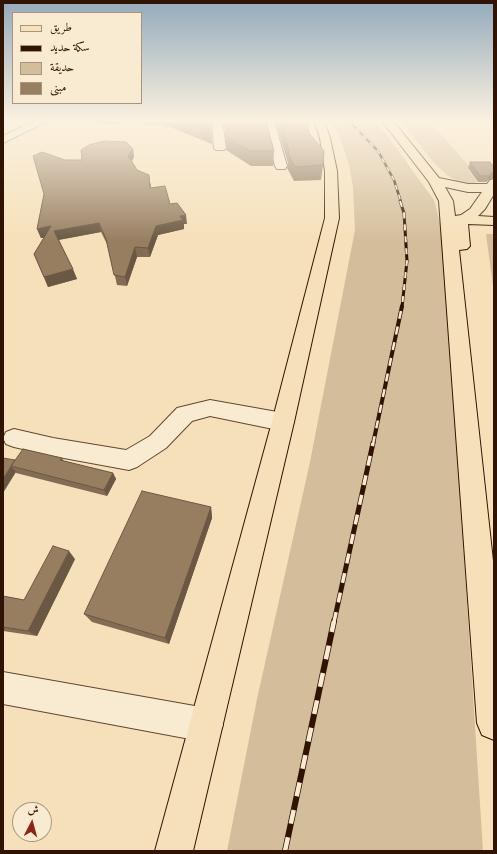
<!DOCTYPE html>
<meta charset="utf-8">
<style>
body{margin:0}
#map{position:relative;width:497px;height:854px;overflow:hidden;background:#f6e0b9;font-family:Vollkorn,Amiri,serif}
canvas{display:block}
.frame{position:absolute;inset:0;border:4px solid #301401;pointer-events:none}
.legend{position:absolute;left:12px;top:12px;width:130px;height:92px;box-sizing:border-box;background:#f9ebd2;border:1px solid #a9957e;margin:0;padding:5px 7px;list-style:none;font-size:12px;color:#301401}
.legend li{display:flex;align-items:center;gap:8px;height:20px}
.legend b{width:20px;border:1px solid #a9957e}
.north{position:absolute;left:12px;top:802px;width:40px;height:40px;box-sizing:border-box;background:#f9ebd2;border:1px solid #a9957e;border-radius:50%;rotate:6deg;font-size:11px;font-weight:700;line-height:16px;text-align:center;color:#301401}
.north::after{content:'';display:block;margin:auto;width:14px;height:18px;background:#8f2418;clip-path:polygon(50% 0,100% 100%,50% 72%,0 100%)}
</style>
<div id="map">
<canvas width="497" height="854"></canvas>
<div class="frame"></div>
<ul class="legend">
<li><b style="height:5px;background:#f6e0b9"></b>طريق</li>
<li><b style="height:5px;background:#301401"></b>سكة حديد</li>
<li><b style="height:11px;background:#d4bd9a"></b>حديقة</li>
<li><b style="height:11px;background:#977e61"></b>مبنى</li>
</ul>
<div class="north">ش</div>
</div>
<script>
const c = document.querySelector('canvas').getContext('2d');
c.lineJoin = 'round';
function fill(path, color) {
  c.fillStyle = color;
  c.fill(path, 'evenodd');
}
function toPath(rows) {
  const path = new Path2D();
  for (const r of rows) {
    path.moveTo(r[0], r[1]);
    for (let i = 2; i < r.length; i += 2) path.lineTo(r[i], r[i + 1]);
  }
  return path;
}
function strokePath(path, color, width, dash) {
  c.strokeStyle = color;
  c.lineWidth = width;
  c.lineCap = dash ? 'butt' : 'round';
  c.setLineDash(dash || []);
  c.stroke(path);
}
fill(toPath([
 [329,121,375,121,389,138,434,200,440,223,447,289,483,851,227,851,257,699,310,462,355,230,353,187,349,165,340,137],
 [401,121,474,121,431,123,471,168,468,169,477,182,472,184,462,184,447,175,434,163],
 [486,234,494,234,494,294]
]), '#d4bd9a');
const minor = toPath([
 [34,121,48,121,3,143,3,136,34,121],
 [212,121,222,121,226,148,224,150,216,150,214,148,212,121],
 [264,121,274,121,287,166,285,169,277,169,275,166,264,121],
 [210,400,283,413,291,416,294,422,291,428,283,431,210,416,192,421,166,448,137,467,129,470,53,456,14,447,6,444,3,438,6,432,14,429,53,438,126,450,150,436,177,408,210,400],
 [3,672,206,708,218,713,223,725,218,737,206,742,3,704,3,672]
]);
const major = toPath([
 [314,121,324,121,330,138,337,171,339,218,294,422,193,851,155,851,272,422,325,218,325,171,320,138,314,121],
 [382,121,393,121,439,178,468,184,487,184,490,180,494,179,494,194,485,209,478,216,494,217,494,225,468,224,470,246,467,249,459,250,494,570,494,740,482,735,477,723,439,201,429,182,382,121],
 [445,187,468,192,482,192,470,209,461,215,455,216,453,201,445,187]
]);
strokePath(minor, '#62472f', 2);
strokePath(major, '#301401', 2);
fill(minor, '#f9ebd2');
fill(major, '#f6e0b9');
const railFar4 = toPath([
 [349,121,378,151,394,180,401,202]
]);
const railFar3 = toPath([
 [400,201,404,213,407,261,402,307]
]);
const railFar2 = toPath([
 [373,444,402,306]
]);
const railFar1 = toPath([
 [334,622,373,443]
]);
const rail = toPath([
 [285,851,334,621]
]);
strokePath(railFar4, '#301401', 2.5);
strokePath(railFar3, '#301401', 3);
strokePath(railFar2, '#301401', 4);
strokePath(railFar1, '#301401', 5);
strokePath(rail, '#301401', 6);
strokePath(railFar4, '#f9ebd2', 1.5, [5]);
strokePath(railFar3, '#f9ebd2', 2, [6]);
strokePath(railFar2, '#f9ebd2', 2.5, [8]);
strokePath(railFar1, '#f9ebd2', 3.5, [10]);
strokePath(rail, '#f9ebd2', 4.5, [14]);
fill(toPath([
 [95,121,119,121,117,124,96,123],
 [144,121,211,121,212,144,170,127,164,127,164,125,144,125],
 [224,121,266,121,274,151,273,166,251,166,226,150,226,136],
 [275,121,307,121,309,133,323,165,321,180,294,181,287,168,288,163],
 [133,149,134,157,132,161,137,170,151,184,151,188,170,204,187,224,184,224,184,229,158,235,150,257,137,257,127,286,117,285,108,246,101,232,59,240,77,279,48,287,34,254,44,238,41,238,37,229,65,160,82,160],
 [470,162,494,167,494,178,489,179,486,182,478,182,468,168],
 [3,458,15,461,62,458,64,461,113,473,116,479,107,496,16,473],
 [211,507,212,518,169,644,92,622,84,614],
 [75,559,37,636,3,631,3,596,24,600]
]), '#826c53');
fill(toPath([
 [133,149,134,157,130,164,128,156],
 [494,172,494,178,489,179,486,182,489,176,491,173],
 [186,215,187,224,184,224,184,229,158,235,150,257,148,248,156,226,180,216],
 [99,223,101,232,57,240,54,231],
 [51,226,55,236,41,238,37,229],
 [135,247,137,257,127,286,125,277],
 [73,269,77,279,48,287,44,277],
 [15,460,20,466,11,466,16,472,3,493,3,479],
 [113,473,116,479,107,496,104,490],
 [211,507,212,518,169,644,165,638],
 [69,551,75,559,37,636,28,631]
]), '#6a5844');
const building = toPath([
 [189,121,211,121,211,130,189,121],
 [225,121,266,121,274,151,251,151,225,136,227,134,225,121],
 [280,121,307,121,309,133,324,151,323,165,295,167,288,154,289,151,280,121],
 [104,141,126,142,133,149,128,156,137,170,149,175,150,188,165,186,170,204,177,203,186,215,180,216,183,220,156,226,148,248,135,247,125,277,114,275,106,239,99,223,54,231,73,269,44,277,34,254,51,226,37,229,44,194,33,156,42,152,65,160,82,160,81,150,89,145,104,141],
 [470,162,490,162,494,167,494,172,491,173,489,176,480,176,470,162],
 [23,449,62,458,60,460,113,473,104,490,11,466,23,449],
 [3,458,15,460,3,479,3,458],
 [142,491,211,507,165,638,84,614,142,491],
 [53,546,69,551,28,631,3,627,3,596,24,600,53,546]
]);
fill(building, '#977e61');
strokePath(building, '#6a5844', 1);
const sky = c.createLinearGradient(0, 0, 0, 241);
sky.addColorStop(0, '#93aabc');
sky.addColorStop(0.5, '#fbf1e0');
sky.addColorStop(1, '#fbf1e000');
c.fillStyle = sky;
c.fillRect(0, 0, 497, 241);
</script>
